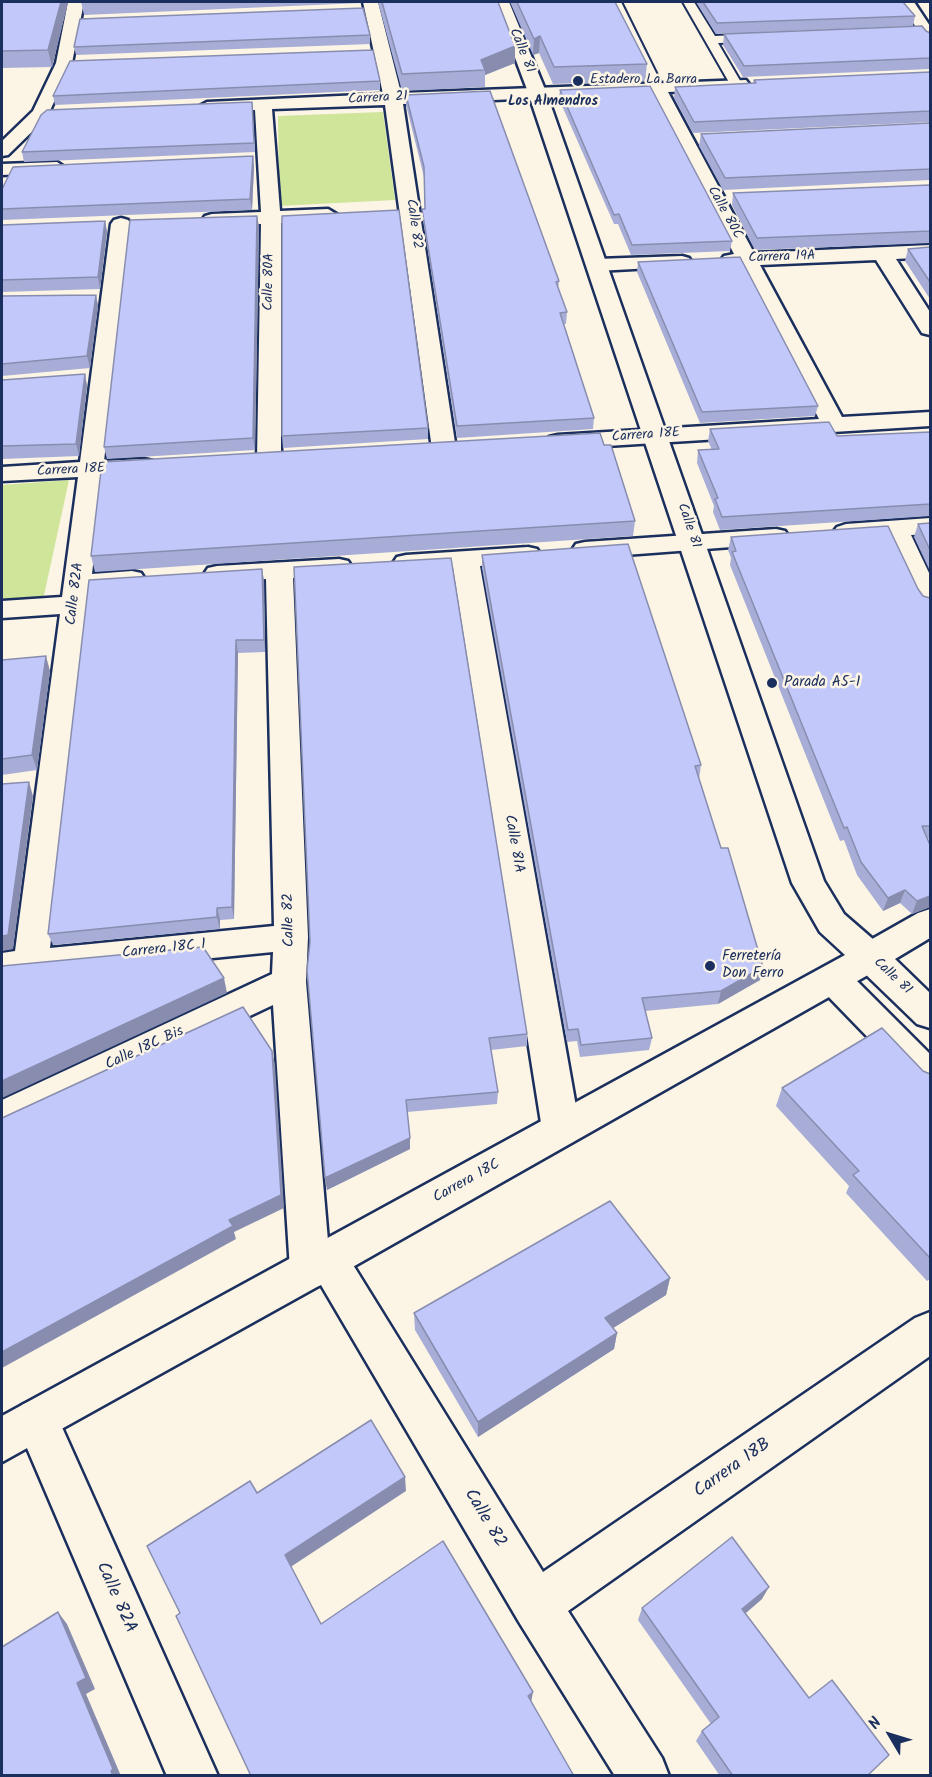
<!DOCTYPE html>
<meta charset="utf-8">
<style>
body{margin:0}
#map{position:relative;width:932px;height:1777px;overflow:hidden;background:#fcf5e5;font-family:Kalam,sans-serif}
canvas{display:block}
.frame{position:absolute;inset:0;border:3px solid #1b2f5e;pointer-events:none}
.north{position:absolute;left:860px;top:1705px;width:60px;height:60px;-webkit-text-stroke:4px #fcf5e5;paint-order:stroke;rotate:308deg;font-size:16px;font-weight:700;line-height:24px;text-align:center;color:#1b2f5e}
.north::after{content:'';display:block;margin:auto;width:21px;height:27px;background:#1b2f5e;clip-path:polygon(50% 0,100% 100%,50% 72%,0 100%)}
</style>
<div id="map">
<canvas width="932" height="1777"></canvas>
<div class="frame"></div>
<div class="north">N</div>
</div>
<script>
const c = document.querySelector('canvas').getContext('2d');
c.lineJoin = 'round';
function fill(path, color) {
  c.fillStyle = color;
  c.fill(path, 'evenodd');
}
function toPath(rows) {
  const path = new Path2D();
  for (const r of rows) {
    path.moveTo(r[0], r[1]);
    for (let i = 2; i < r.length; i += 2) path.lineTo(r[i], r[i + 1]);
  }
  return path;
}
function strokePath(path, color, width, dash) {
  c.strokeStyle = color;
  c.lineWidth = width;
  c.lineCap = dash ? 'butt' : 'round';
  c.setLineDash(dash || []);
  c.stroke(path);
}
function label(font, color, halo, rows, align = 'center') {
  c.font = font + ' Kalam,sans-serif';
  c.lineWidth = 5;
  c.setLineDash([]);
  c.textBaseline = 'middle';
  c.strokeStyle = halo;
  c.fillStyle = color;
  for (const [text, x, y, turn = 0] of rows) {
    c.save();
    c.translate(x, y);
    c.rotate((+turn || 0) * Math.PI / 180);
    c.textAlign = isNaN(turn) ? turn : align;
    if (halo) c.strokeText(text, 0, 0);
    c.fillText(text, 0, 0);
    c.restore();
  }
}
fill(toPath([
 [383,112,395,200,279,206,278,116],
 [69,480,43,600,2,602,2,485]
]), '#cee59a');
const service = toPath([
 [610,2,621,2,663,87,661,90,657,91,651,87,610,2],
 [683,2,694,2,715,36,756,34,762,38,756,42,718,43,742,84,740,87,736,88,730,84,683,2]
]);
const minor = toPath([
 [363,2,378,2,401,93,746,80,749,84,740,89,668,92,754,253,930,245,930,257,896,259,930,312,930,335,922,333,876,260,760,265,842,417,930,412,930,426,558,449,549,447,546,442,549,437,558,435,819,419,740,266,724,264,721,260,724,256,734,254,652,93,403,104,456,449,453,454,444,456,435,454,432,449,385,105,272,109,280,211,328,209,338,215,328,221,281,223,281,459,278,464,269,466,260,464,257,459,261,224,212,226,205,224,202,220,205,216,212,214,261,212,255,110,207,112,198,107,207,102,383,94,363,2],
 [900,2,914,2,930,26,930,42,924,40,900,2],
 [57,162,66,168,64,172,2,175,2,164,57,162],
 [121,218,128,220,131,224,104,461,144,459,153,461,156,466,153,471,144,473,103,476,92,574,132,571,141,573,145,579,141,585,132,587,90,590,50,948,274,926,266,579,217,582,208,580,204,574,208,568,217,566,339,559,348,561,352,567,348,573,293,578,308,937,306,982,328,1241,342,1247,543,1572,915,1318,930,1312,930,1356,568,1611,662,1758,669,1776,615,1776,519,1622,321,1285,310,1289,296,1283,290,1270,273,1005,2,1133,2,1100,272,974,273,952,2,979,2,953,15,951,60,614,2,618,2,601,62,597,78,477,2,481,2,467,80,462,111,224,114,220,121,218],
 [682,256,689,258,692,262,689,266,597,271,590,269,587,265,590,261,597,259,682,256],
 [930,518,930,534,911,535,930,575,930,610,920,607,916,601,886,537,846,540,837,537,833,532,837,527,846,524,930,518],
 [776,529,785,531,789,537,785,543,585,558,576,556,572,550,576,544,585,542,776,529],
 [528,547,537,549,541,555,537,561,480,566,580,1129,574,1141,561,1145,548,1141,542,1129,453,568,406,571,397,569,393,563,397,557,406,555,528,547],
 [930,909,930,938,895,959,930,993,930,1028,917,1024,858,967,853,957,858,947,918,913,930,909],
 [833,965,845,969,930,1054,930,1092,917,1088,821,989,816,979,821,969,833,965],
 [37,1398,52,1405,218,1776,167,1776,15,1420,22,1405,37,1398]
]);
const tertiary = toPath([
 [68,2,84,2,72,63,47,117,8,155,2,156,2,141,33,111,56,63,68,2],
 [494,2,509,2,546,92,824,881,844,914,882,947,887,957,882,967,342,1273,2,1462,2,1416,845,955,820,932,792,883,528,92,494,2]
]);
strokePath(service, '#1b2f5e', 4);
strokePath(minor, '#1b2f5e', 5);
strokePath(tertiary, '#1b2f5e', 5);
fill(service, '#fcf5e5');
fill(minor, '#fcf5e5');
fill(tertiary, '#fcf5e5');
fill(toPath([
 [2,2,68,2,52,67,2,68],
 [81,2,362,2,361,3,84,15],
 [378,2,498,2,515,46,515,63,485,75,485,87,402,91],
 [510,2,615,2,647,64,645,81,553,84,539,53,533,55],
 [696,2,903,2,915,16,913,26,716,34],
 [926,31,930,33,930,72,930,69,743,77,723,45,724,34],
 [370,35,370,44,76,55,74,47],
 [930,72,930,122,693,133,674,98,675,87,753,83,754,80],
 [380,81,380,90,55,105,53,96],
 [560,90,732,241,730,251,631,255,618,224,614,224,559,99],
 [406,95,559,281,558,289,567,312,566,324,564,324,594,418,593,429,457,438,423,220,422,209,425,209,424,177,406,105],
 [252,102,255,152,24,162,22,152],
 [930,123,930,180,723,190,699,146,701,134],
 [253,156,254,167,252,210,2,220,2,189],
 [930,185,930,243,755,250,732,205,733,193],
 [257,216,259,227,255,450,107,459,104,447],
 [105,221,107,232,100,289,2,292,2,225],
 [930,247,930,299,905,261,908,249],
 [638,262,818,406,815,416,700,423,637,272],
 [96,295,98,306,90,368,2,376,2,296],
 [85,374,87,386,79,456,2,459,2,380],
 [428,428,428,439,283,448,282,436],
 [710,429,837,436,930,432,930,516,720,530,713,512,714,506,697,463,698,450,712,450,708,441],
 [604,445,635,521,633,536,95,572,91,556],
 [930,523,930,571,914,537,918,524],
 [731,537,918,589,923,596,930,598,930,838,928,839,930,845,930,907,912,914,900,903,883,911,857,875,844,840,840,841,730,565,731,558,728,550],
 [482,555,701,765,699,779,721,848,763,967,760,980,718,1004,645,1011,652,1038,649,1050,580,1057,577,1041,567,1042,482,568],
 [262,569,264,581,265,652,238,653,234,919,220,920,220,929,53,945,48,934],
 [2,660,50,671,37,770,2,775],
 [307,970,527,1034,527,1046,491,1050,498,1092,497,1104,407,1112,410,1149,327,1190],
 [923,1071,930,1074,930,1279,927,1281,846,1193,849,1186,776,1106,782,1088],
 [670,1278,666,1295,613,1328,617,1333,614,1349,478,1437,415,1330,414,1313],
 [762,1599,745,1614,867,1776,720,1776,696,1741,702,1731,711,1724,638,1620,642,1608]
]), '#a7add7');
fill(toPath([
 [61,2,68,2,52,67,48,50],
 [540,36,539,53,533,55,534,39],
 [515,46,515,63,485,75,485,70,481,60],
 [253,156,254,167,252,210,250,199],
 [257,216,259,227,255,450,253,438],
 [105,221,107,232,100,289,98,277],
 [96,295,98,306,90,368,87,356],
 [85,374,87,386,79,456,76,444],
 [262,569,264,581,265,652,264,640],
 [236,640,238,653,234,919,232,907],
 [46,656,50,671,37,770,32,755],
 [29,782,33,796,13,949,2,951,2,936],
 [905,890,900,903,883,911,888,898],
 [930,896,930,907,912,914,917,901],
 [217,908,220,920,220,929,217,917],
 [763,967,760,980,718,1004,721,991],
 [224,978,227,993,2,1098,2,1081],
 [272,1051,275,1065,284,1208,234,1232,236,1239,2,1368,2,1352,229,1220],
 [410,1138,410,1149,327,1190,325,1178],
 [670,1278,666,1295,602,1335,605,1318],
 [617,1333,614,1349,478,1437,478,1422],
 [405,1477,406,1491,289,1568,285,1555],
 [769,1587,762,1599,736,1621,742,1609],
 [58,1612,67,1624,95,1689,86,1694,121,1776,113,1776,77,1683],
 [533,1692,531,1703,528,1696]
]), '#888daf');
const building = toPath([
 [2,2,61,2,48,50,2,51,2,2],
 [382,2,498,2,515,46,481,60,485,70,402,74,382,2],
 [517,2,615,2,647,64,554,67,540,36,534,39,517,2],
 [703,2,903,2,915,16,717,23,703,2],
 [363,8,370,35,74,47,80,19,363,8],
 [922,26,926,31,930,33,930,58,744,66,724,34,922,26],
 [373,50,380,81,53,96,70,61,373,50],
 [930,72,930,111,694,122,675,87,756,83,754,80,930,72],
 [650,86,732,241,632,245,619,214,614,215,560,90,650,86],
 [490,91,559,281,556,282,567,312,560,313,594,418,457,426,422,209,425,209,424,167,406,95,490,91],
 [252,102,254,143,22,152,41,115,47,110,252,102],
 [930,123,930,169,725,178,701,134,930,123],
 [253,156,250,199,2,209,2,189,13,167,253,156],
 [930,185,930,231,757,238,733,193,930,185],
 [399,210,428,428,282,436,282,216,399,210],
 [257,216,253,438,104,447,130,220,257,216],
 [105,221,98,277,2,280,2,225,105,221],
 [930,247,930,282,908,249,930,247],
 [740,257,818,406,702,412,638,262,740,257],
 [96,295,87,356,2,364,2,296,96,295],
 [85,374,76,444,2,446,2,380,85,374],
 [829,422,837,436,930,432,930,504,722,517,715,499,718,498,698,450,719,449,710,429,829,422],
 [600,433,604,445,611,445,635,521,91,556,102,462,600,433],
 [930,523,930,550,918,524,930,523],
 [888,526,918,589,923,596,930,598,930,826,922,826,930,845,930,896,917,901,905,890,888,898,861,862,847,827,844,828,732,552,736,551,731,537,888,526],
 [628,544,701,765,695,766,721,848,728,848,763,967,721,991,642,998,652,1038,581,1045,578,1029,568,1030,482,555,628,544],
 [451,558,527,1034,489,1038,498,1092,406,1100,410,1138,325,1178,307,970,310,942,294,567,451,558],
 [262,569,264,640,236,640,232,907,217,908,217,917,48,934,89,580,262,569],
 [46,656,32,755,2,759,2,660,46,656],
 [29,782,8,935,2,936,2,784,29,782],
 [203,947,224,978,2,1081,2,966,203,947],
 [243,1007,272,1051,281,1195,229,1220,233,1226,2,1352,2,1118,243,1007],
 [882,1028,923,1071,930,1074,930,1258,853,1175,859,1171,782,1088,882,1028],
 [610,1201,670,1278,605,1318,617,1333,478,1422,414,1313,610,1201],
 [371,1420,405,1477,285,1555,321,1624,443,1541,533,1692,528,1696,574,1776,251,1776,176,1616,180,1613,147,1546,250,1481,257,1493,371,1420],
 [732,1537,769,1587,742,1609,809,1698,832,1680,889,1755,867,1776,733,1776,702,1731,719,1717,642,1608,732,1537],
 [58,1612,86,1678,77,1683,113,1769,111,1771,113,1776,2,1776,2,1647,58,1612]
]);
fill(building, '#c2c9fa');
strokePath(building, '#888daf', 1.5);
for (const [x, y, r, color] of [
 [578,81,6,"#1b2f5e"],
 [772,683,6,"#1b2f5e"],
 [710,966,6,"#1b2f5e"]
]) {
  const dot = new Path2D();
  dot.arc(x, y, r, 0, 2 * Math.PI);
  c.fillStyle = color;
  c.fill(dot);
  strokePath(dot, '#fcf5e5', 2);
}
label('14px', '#1b2f5e', '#fcf5e5', [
 ["Calle 81",521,51,68],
 ["Carrera 21",378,99,-3],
 ["Calle 80C",724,213,61],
 ["Calle 82",413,224,82],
 ["Carrera 19A",782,258,-2],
 ["Calle 80A",270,282,-89],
 ["Carrera 18E",646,436,-4],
 ["Carrera 18E",71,471,-3],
 ["Calle 81",688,526,71],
 ["Calle 81",892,977,43]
]);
label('14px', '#1b2f5e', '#fcf5e5', [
 ["Estadero La Barra",590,81]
], 'left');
label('bold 14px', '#1b2f5e', '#fcf5e5', [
 ["Los Almendros",553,103]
]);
label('15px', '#1b2f5e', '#fcf5e5', [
 ["Calle 82A",76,594,-83],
 ["Calle 81A",513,844,80],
 ["Calle 82",290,920,-91],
 ["Carrera 18C 1",164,950,-6],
 ["Calle 18C Bis",145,1049,-25],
 ["Carrera 18C",467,1182,-29]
]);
label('15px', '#1b2f5e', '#fcf5e5', [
 ["Parada A5-1",784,683],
 ["Ferretería",722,957],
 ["Don Ferro",722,974]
], 'left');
label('18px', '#1b2f5e', '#fcf5e5', [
 ["Carrera 18B",733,1469,-35],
 ["Calle 82",484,1519,59],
 ["Calle 82A",115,1598,66]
]);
</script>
